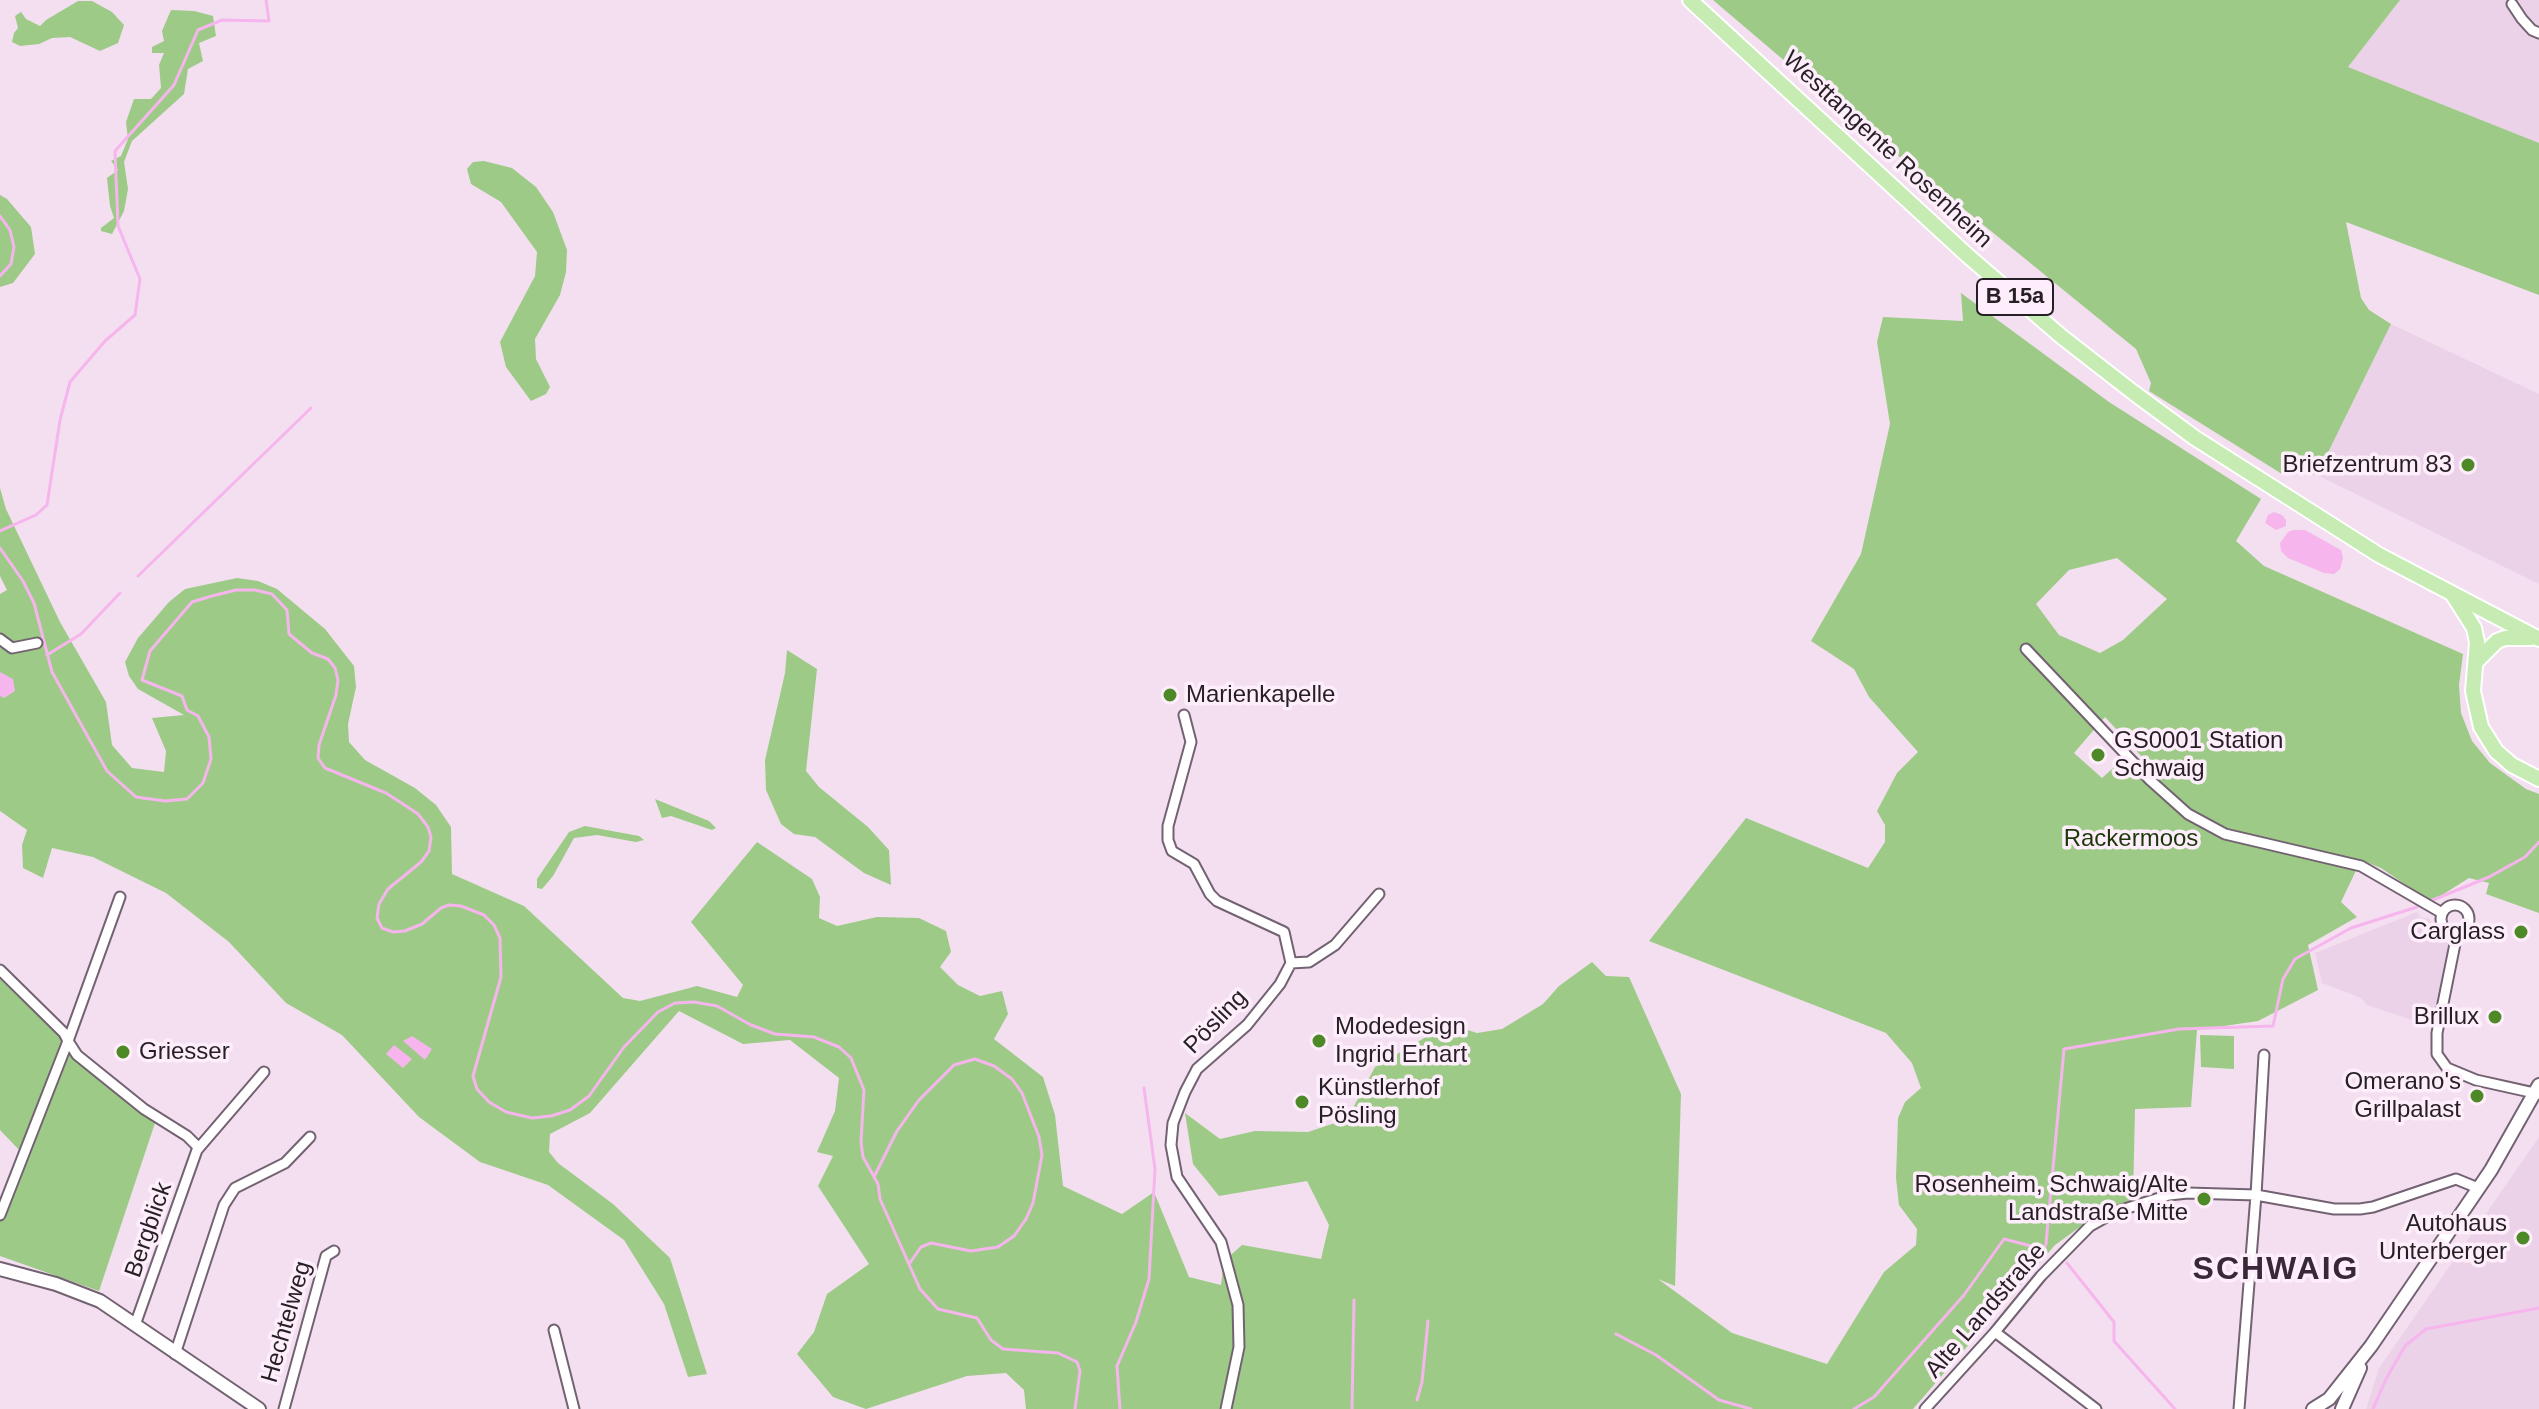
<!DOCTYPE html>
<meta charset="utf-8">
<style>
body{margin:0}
canvas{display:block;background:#f3dff0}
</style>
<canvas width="2539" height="1409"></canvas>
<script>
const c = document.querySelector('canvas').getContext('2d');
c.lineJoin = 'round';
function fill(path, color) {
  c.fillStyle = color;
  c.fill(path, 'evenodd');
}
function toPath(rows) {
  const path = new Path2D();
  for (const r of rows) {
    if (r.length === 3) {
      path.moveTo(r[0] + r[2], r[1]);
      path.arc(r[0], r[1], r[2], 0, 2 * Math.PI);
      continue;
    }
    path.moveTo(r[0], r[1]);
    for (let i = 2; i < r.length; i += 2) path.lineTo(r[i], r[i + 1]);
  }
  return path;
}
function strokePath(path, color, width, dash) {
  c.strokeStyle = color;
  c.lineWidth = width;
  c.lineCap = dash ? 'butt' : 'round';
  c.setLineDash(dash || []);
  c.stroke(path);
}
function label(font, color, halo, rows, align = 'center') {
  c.font = font + ' Arial,sans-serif';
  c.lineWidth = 7;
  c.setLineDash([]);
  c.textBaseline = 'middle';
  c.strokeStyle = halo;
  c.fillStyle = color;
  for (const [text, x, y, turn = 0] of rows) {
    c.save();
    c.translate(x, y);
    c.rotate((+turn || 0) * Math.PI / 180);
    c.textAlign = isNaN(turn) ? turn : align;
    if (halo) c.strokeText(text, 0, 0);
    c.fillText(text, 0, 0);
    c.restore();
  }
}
fill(toPath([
 [2400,0,2539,0,2539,143,2347,67],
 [2391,324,2539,394,2539,584,2317,475],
 [2417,912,2421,918,2428,918,2449,943,2433,1027,2367,1005,2361,998,2322,983,2315,953],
 [2539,1137,2539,1409,2366,1409,2379,1368]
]), '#ecd2e8');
fill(toPath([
 [1713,0,2400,0,2348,67,2539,143,2539,295,2346,222,2361,298,2369,310,2391,324,2317,475,2282,474,2149,391,2151,383,2136,349,1847,114],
 [78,1,92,1,112,12,124,25,118,43,100,51,70,37,52,38,39,44,20,46,12,42,14,33,18,28,15,16,21,12,26,19,40,26,46,20],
 [171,10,194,11,213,16,216,36,199,43,203,61,188,69,184,94,132,141,124,162,128,189,124,211,112,234,101,231,101,228,114,218,110,206,107,178,118,170,111,161,121,156,128,139,126,122,134,99,151,99,161,88,159,65,164,53,152,53,152,47,164,41,162,31],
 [484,161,512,168,536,187,553,212,567,250,566,272,560,295,535,339,536,359,550,387,546,394,531,401,506,367,500,342,535,276,537,252,501,202,471,184,467,169,473,162],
 [0,195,7,199,31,227,35,254,13,283,0,287],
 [1961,293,2109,402,2261,499,2236,541,2264,566,2463,654,2459,685,2461,713,2472,741,2490,763,2526,789,2539,794,2539,913,2486,894,2489,883,2469,878,2431,902,2381,868,2361,860,2341,902,2357,917,2308,945,2318,990,2258,1021,2197,1030,2191,1107,2135,1109,2133,1199,2091,1219,2055,1245,1913,1409,1026,1409,1024,1390,1006,1373,967,1376,866,1409,833,1397,797,1354,814,1332,827,1294,869,1264,818,1186,833,1156,817,1152,835,1111,839,1078,790,1040,743,1044,679,1011,590,1113,550,1134,549,1152,558,1163,613,1204,670,1258,707,1374,688,1377,664,1304,624,1240,548,1185,480,1162,419,1117,342,1035,286,1003,229,942,166,893,93,857,52,848,43,878,23,868,22,845,27,830,0,811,0,594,7,590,0,576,0,488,6,509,60,622,106,702,112,745,132,768,164,772,166,751,152,718,184,715,138,689,129,676,125,662,138,638,169,602,185,589,237,578,258,581,277,589,325,629,354,666,356,687,348,724,349,742,365,760,415,788,436,805,451,827,452,874,524,906,623,998,640,1001,697,986,737,997,743,985,691,922,757,842,812,879,820,897,819,918,837,926,877,917,919,918,946,931,951,952,940,967,958,985,980,996,1002,991,1008,1014,994,1039,1043,1077,1055,1115,1063,1186,1122,1214,1154,1192,1189,1277,1221,1285,1224,1261,1242,1245,1321,1259,1329,1225,1307,1181,1219,1196,1193,1164,1185,1113,1220,1139,1255,1131,1308,1132,1347,1119,1375,1067,1448,1024,1477,1033,1502,1029,1543,1004,1559,986,1592,962,1606,976,1629,977,1681,1094,1675,1286,1658,1279,1732,1333,1827,1364,1884,1272,1916,1245,1917,1229,1899,1205,1896,1178,1898,1118,1905,1102,1921,1088,1912,1063,1886,1033,1649,941,1746,818,1868,868,1885,842,1885,825,1877,811,1897,773,1918,752,1869,697,1854,669,1811,641,1861,554,1890,424,1877,342,1883,317,1963,321],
 [2117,558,2167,599,2123,640,2100,653,2059,635,2036,604,2069,570],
 [2105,717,2143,758,2135,774,2120,762,2102,778,2074,753],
 [787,650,817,669,806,771,819,787,868,827,889,850,891,885,864,873,815,837,794,834,781,824,766,790,765,760,785,673],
 [655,799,709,821,716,828,712,830,671,816,662,818],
 [585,826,639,836,644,840,636,842,597,835,574,838,553,876,542,889,537,888,537,879,569,832],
 [0,979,63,1032,77,1055,157,1117,99,1291,0,1256,0,1207,22,1153,0,1130],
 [2200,1035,2234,1036,2234,1069,2201,1067]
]), '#9dcb87');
fill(toPath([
 [2274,512,2282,515,2286,520,2286,526,2276,530,2265,523,2268,515],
 [2293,530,2305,530,2341,550,2343,558,2340,569,2334,574,2324,573,2288,558,2281,551,2280,543,2288,532],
 [0,672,13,679,15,691,4,698,0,696],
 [412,1036,432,1049,425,1060,403,1041],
 [394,1045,412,1059,403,1068,386,1054]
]), '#f6b5ed');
strokePath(toPath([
 [0,216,10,230,14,247,11,264,0,276],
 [0,531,36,515,47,505,60,420,70,382,105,341,135,315,140,279,118,226,115,151,174,85,198,30,222,20,269,21,266,0],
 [0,548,23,581,34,603,52,672,107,771,136,797,165,801,187,799,203,783,211,759,209,737,198,716,187,710,182,696,142,680,150,651,192,602,212,596,236,590,255,590,272,594,287,610,289,634,312,653,328,659,335,668,338,680,336,695,319,745,318,758,325,768,386,793,403,804,418,814,428,827,431,837,429,851,421,862,388,889,379,904,377,918,382,928,393,932,405,931,422,924,441,908,449,905,461,906,484,915,494,925,500,938,501,977,473,1076,477,1089,489,1102,506,1112,532,1118,551,1116,570,1110,589,1096,624,1047,658,1012,675,1003,694,1002,717,1006,751,1025,775,1034,814,1037,839,1047,851,1058,864,1090,861,1142,863,1157,878,1184,880,1199,920,1289,938,1309,977,1318,991,1340,1003,1349,1058,1353,1077,1362,1080,1371,1075,1409],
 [138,576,311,408],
 [47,655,81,634,120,593],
 [2428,902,2489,877,2525,857,2539,842],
 [874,1177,897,1131,919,1100,954,1065,975,1059,994,1066,1012,1079,1022,1093,1039,1137,1042,1155,1033,1203,1026,1219,1014,1236,998,1247,971,1251,931,1243,921,1247,909,1264],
 [2067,1263,2114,1322,2114,1341,2175,1409],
 [1616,1334,1656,1355,1719,1400,1751,1409],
 [1417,1400,1422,1382,1428,1321],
 [1120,1409,1117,1366,1136,1322,1149,1279,1155,1169,1144,1088],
 [1352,1409,1354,1300],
 [1854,1409,1874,1397,1964,1295,2004,1239,2035,1247,2042,1253,2046,1244,2064,1049,2179,1029,2273,1026,2283,979,2295,959,2351,928,2417,907],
 [2373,1409,2386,1379,2405,1346,2426,1329,2539,1308]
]), '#f6b5ed', 3);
const minor = toPath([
 [2512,4,2522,19,2532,30,2539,33],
 [0,639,12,648,37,643],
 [2026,649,2150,780,2188,814,2225,834,2361,866,2442,913],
 [1184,715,1191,742,1168,826,1168,840,1172,851,1194,864,1210,894,1217,901,1284,932,1291,963,1280,984,1247,1025,1197,1069,1185,1092,1173,1123,1171,1145,1177,1177,1221,1242,1238,1305,1239,1347,1226,1409],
 [120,897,68,1041,77,1055,144,1109,187,1136,199,1148],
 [2455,919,14],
 [2457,934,2437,1033,2437,1054,2447,1068,2476,1080,2539,1094],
 [1291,963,1309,962,1335,945,1379,894],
 [0,970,64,1033,68,1041,0,1215],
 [135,1325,197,1150,264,1072],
 [554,1330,574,1409],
 [1995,1332,2096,1409],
 [175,1354,224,1205,235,1188,285,1163,310,1137],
 [284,1409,326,1256,334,1251],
 [1925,1409,1995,1332,2041,1276,2090,1226,2115,1212,2169,1195,2188,1193,2256,1195,2334,1209,2360,1209,2373,1207,2456,1179,2478,1188],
 [2239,1409,2256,1195,2264,1055]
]);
const secondary = toPath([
 [0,1269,56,1284,100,1301,259,1409],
 [2313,1409,2329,1399,2371,1346,2491,1170,2539,1085],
 [2342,1409,2360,1368]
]);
const trunk = toPath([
 [1690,0,1967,255,2062,337,2134,393,2195,438,2379,555,2539,639],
 [2453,595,2474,628,2477,642,2473,691,2481,727,2496,751,2512,765,2539,779],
 [2477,661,2497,641,2505,638,2531,638]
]);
strokePath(minor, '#736271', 13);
strokePath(secondary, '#736271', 16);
strokePath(trunk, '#fff', 18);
strokePath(minor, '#fff', 9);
strokePath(secondary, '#fff', 12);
strokePath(trunk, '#c6ecb4', 14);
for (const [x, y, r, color] of [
 [2468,465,8,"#4d8927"],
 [1170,695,8,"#4d8927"],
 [2098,755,8,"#4d8927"],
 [2521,932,8,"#4d8927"],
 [2495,1017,8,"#4d8927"],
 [1319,1041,8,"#4d8927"],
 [123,1052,8,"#4d8927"],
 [2477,1096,8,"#4d8927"],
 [1302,1102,8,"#4d8927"],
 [2204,1199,8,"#4d8927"],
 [2523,1238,8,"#4d8927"]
]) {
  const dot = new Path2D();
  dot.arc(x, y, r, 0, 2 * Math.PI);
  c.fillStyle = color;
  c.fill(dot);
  strokePath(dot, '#feeefb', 3);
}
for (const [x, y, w] of [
 [2015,297,76]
]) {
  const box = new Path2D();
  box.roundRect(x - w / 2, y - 18, w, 36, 6);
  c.fillStyle = '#feeefb';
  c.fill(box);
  strokePath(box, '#261f25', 2);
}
label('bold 22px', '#261f25', null, [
 ["B 15a",2015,297]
]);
label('24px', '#261f25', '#feeefb', [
 ["Westtangente Rosenheim",1887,150,43],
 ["Pösling",1216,1022,-46],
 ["Bergblick",149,1230,-71],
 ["Alte Landstraße",1986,1311,-49],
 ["Hechtelweg",287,1322,-74]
]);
label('24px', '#261f25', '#feeefb', [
 ["Briefzentrum 83",2452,465],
 ["Marienkapelle",1186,695,"left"],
 ["GS0001 Station",2114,741,"left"],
 ["Schwaig",2114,769,"left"],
 ["Carglass",2505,932],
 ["Brillux",2479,1017],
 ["Modedesign",1335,1027,"left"],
 ["Ingrid Erhart",1335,1055,"left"],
 ["Griesser",139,1052,"left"],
 ["Omerano's",2461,1082],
 ["Grillpalast",2461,1110],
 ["Künstlerhof",1318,1088,"left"],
 ["Pösling",1318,1116,"left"],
 ["Rosenheim, Schwaig/Alte",2188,1185],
 ["Landstraße Mitte",2188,1213],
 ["Autohaus",2507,1224],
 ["Unterberger",2507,1252]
], 'right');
label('24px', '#1b3808', '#feeefb', [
 ["Rackermoos",2131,839]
]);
c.letterSpacing = '2px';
label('bold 32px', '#382936', '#feeefb', [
 ["SCHWAIG",2276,1270]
]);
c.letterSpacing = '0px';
</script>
